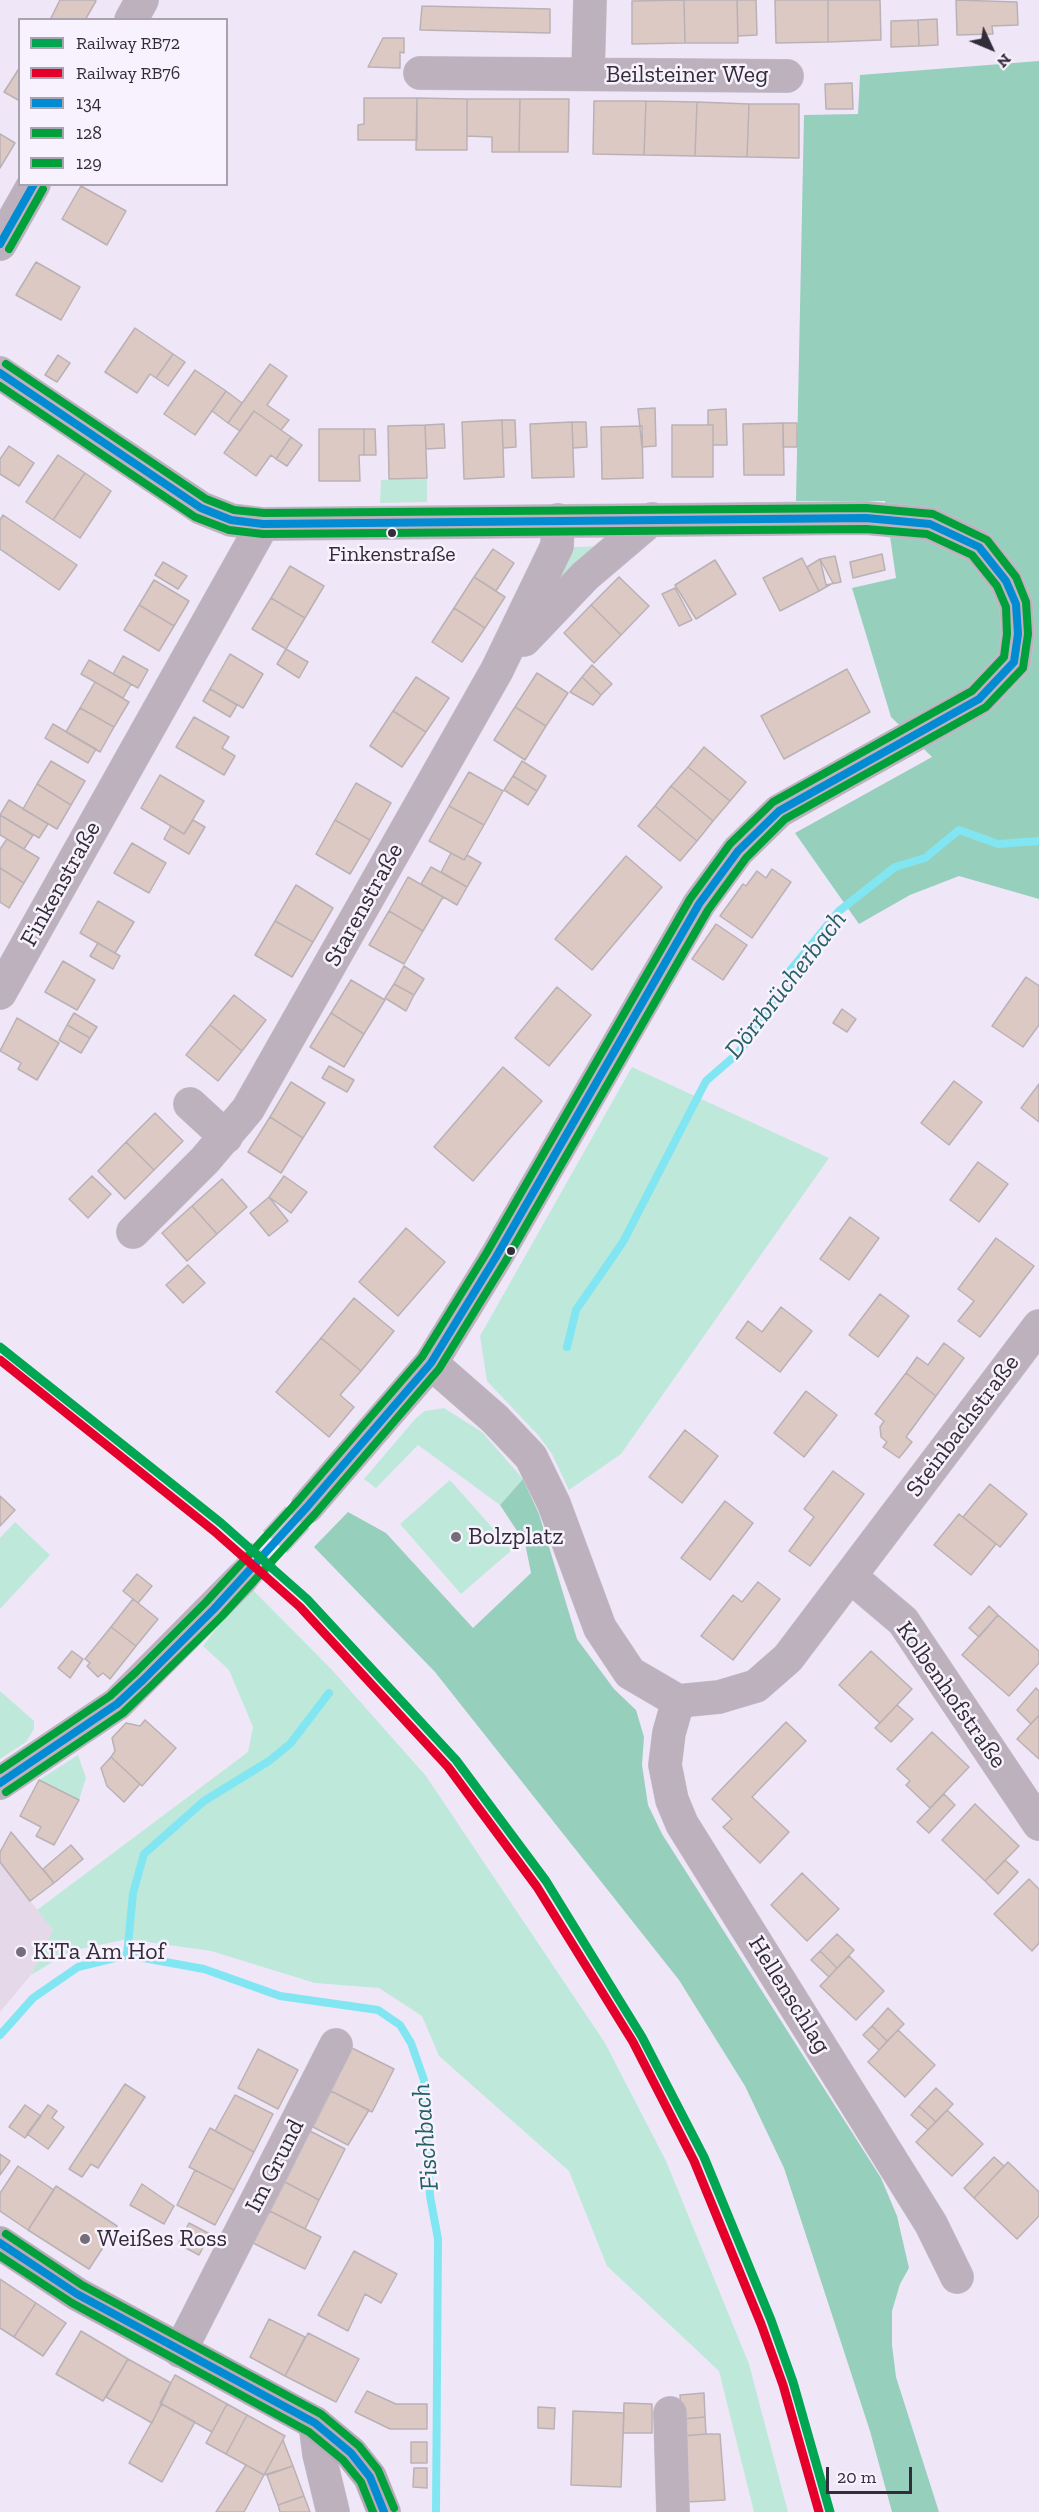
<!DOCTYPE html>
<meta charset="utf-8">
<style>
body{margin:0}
#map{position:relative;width:1039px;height:2512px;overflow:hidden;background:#efe7f8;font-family:"Zilla Slab",serif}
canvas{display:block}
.legend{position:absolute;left:18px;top:18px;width:210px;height:168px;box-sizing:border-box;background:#f8f2fe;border:2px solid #a9a3af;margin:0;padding:8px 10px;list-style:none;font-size:18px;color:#322d38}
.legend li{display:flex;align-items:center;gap:12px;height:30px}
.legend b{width:30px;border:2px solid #a9a3af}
.north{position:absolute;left:961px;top:18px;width:60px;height:60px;-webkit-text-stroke:4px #f8f2fe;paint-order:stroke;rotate:134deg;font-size:16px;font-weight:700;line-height:24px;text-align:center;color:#322d38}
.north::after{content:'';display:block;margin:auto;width:21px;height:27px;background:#322d38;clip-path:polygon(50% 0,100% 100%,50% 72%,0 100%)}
.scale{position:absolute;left:826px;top:2467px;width:86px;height:27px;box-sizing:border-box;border:3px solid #322d38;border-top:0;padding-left:8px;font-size:18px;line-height:21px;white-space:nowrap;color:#322d38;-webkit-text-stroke:4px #f8f2fe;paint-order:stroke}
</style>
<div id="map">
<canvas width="1039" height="2512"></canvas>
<ul class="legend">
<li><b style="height:8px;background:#00a651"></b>Railway RB72</li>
<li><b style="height:8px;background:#e4002b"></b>Railway RB76</li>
<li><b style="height:8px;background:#008bd2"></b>134</li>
<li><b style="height:8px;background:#00a13a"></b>128</li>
<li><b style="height:8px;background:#00a13a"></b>129</li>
</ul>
<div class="north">N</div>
<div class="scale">20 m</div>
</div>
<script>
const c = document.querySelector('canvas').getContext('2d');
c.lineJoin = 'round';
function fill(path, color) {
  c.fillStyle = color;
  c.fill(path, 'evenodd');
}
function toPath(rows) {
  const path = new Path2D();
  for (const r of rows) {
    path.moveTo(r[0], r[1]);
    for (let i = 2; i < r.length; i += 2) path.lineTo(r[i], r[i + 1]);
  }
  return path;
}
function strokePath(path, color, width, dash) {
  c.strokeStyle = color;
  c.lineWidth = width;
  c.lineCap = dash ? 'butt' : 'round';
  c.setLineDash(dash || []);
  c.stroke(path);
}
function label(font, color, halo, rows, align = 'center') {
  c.font = font + ' "Zilla Slab",serif';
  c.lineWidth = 5;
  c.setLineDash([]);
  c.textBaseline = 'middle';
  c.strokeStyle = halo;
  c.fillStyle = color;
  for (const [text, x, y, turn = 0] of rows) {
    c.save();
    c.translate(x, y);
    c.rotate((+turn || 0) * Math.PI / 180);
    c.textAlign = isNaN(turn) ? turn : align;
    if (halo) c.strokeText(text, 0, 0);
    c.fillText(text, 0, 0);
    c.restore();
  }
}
fill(toPath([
 [0,1862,53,1930,31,1975,0,2012]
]), '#e4d8e9');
fill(toPath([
 [427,478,427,502,380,503,381,480],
 [610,546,555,596,562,560,573,547],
 [632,1067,829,1158,621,1454,569,1490,552,1454,539,1436,487,1381,480,1336],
 [444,1408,482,1432,523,1479,500,1505,418,1445,376,1488,364,1479,416,1418,425,1411],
 [450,1480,512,1550,461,1594,400,1524],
 [15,1522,50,1555,0,1609,0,1538],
 [249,1586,333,1671,426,1776,605,2043,666,2161,749,2364,788,2512,754,2512,719,2371,607,2266,569,2171,439,2056,422,2016,379,1988,315,1983,211,1951,127,1939,71,1951,31,1975,53,1930,37,1910,248,1752,253,1727,229,1670,203,1646],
 [0,1691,34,1721,34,1729,26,1742,0,1759],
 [78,1755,86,1778,79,1800,39,1780]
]), '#bee9da');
fill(toPath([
 [1039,61,1039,899,959,876,910,895,859,924,795,833,932,757,891,717,852,588,896,578,885,501,796,501,804,115,858,114,860,75],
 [523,1479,539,1514,577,1639,614,1689,636,1710,644,1737,642,1765,648,1805,662,1834,881,2178,897,2216,909,2268,900,2284,892,2311,892,2345,896,2377,939,2512,892,2512,870,2431,784,2168,745,2086,679,1980,435,1672,314,1547,348,1512,386,1533,473,1628,531,1573,525,1543,500,1505]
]), '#96cfbc');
strokePath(toPath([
 [567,1347,576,1310,623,1242,706,1081,737,1054,786,992,788,973,839,911,895,867,925,858,959,830,998,844,1039,841],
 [127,1955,133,1893,144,1854,204,1801,269,1761,290,1744,329,1693],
 [0,2035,33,1998,78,1967,127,1955,204,1969,280,1996,378,2010,400,2025,411,2043,424,2080,430,2196,438,2239,436,2512]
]), '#81e6f2', 8);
const building = toPath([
 [60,0,95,0,96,1,85,20,50,20,60,0],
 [684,0,737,0,738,43,685,43,684,0],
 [684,0,685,43,632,44,632,1,684,0],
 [737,0,756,0,757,35,738,36,737,0],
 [775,0,828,0,828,42,776,43,775,0],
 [828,0,880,0,881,40,828,42,828,0],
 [956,0,1017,2,1018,25,992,26,993,34,957,35,956,0],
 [422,6,550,9,550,33,420,30,422,6],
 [937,19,938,45,919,46,918,20,937,19],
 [918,20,919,46,891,47,891,21,918,20],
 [383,38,404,38,404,53,400,52,400,68,368,67,383,38],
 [20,67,20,101,4,92,20,67],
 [852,83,853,109,826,109,825,84,852,83],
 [364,98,417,98,417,140,358,140,358,125,364,124,364,98],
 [417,98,467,99,467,150,416,150,417,98],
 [467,99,520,99,519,152,492,152,492,137,467,136,467,99],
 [520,99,569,99,568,152,519,152,520,99],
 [594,101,646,101,644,155,593,154,594,101],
 [646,101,697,102,695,156,644,155,646,101],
 [697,102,749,104,747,157,695,156,697,102],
 [749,104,799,104,799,158,747,157,749,104],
 [0,134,15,143,0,168,0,134],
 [81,186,126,211,107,245,62,219,81,186],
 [36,262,80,287,61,320,16,295,36,262],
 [135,328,173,354,156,378,150,374,137,393,105,372,135,328],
 [173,354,185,362,168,386,156,378,173,354],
 [58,355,70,363,57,382,45,375,58,355],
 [270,364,287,376,267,405,289,420,281,430,254,411,240,431,228,423,270,364],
 [195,370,226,391,195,435,164,414,195,370],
 [226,391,242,403,228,423,212,411,226,391],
 [655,408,656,446,642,447,638,409,655,408],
 [726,409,727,445,713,445,713,425,708,425,708,410,726,409],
 [254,411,291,437,276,459,271,455,256,476,224,453,254,411],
 [502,420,504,477,464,479,462,422,502,420],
 [502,420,515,420,516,447,503,448,502,420],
 [572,422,574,477,532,478,530,424,572,422],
 [572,422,586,422,587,447,573,448,572,422],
 [783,423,784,475,744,475,743,424,783,423],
 [783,423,797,423,797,447,783,447,783,423],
 [444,424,445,448,426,449,425,425,444,424],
 [425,425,427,478,389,479,388,426,425,425],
 [672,425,713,425,713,477,672,477,672,425],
 [642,426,643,478,602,479,601,427,642,426],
 [319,429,364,429,364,455,359,455,360,481,319,481,319,429],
 [364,429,375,429,376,455,364,455,364,429],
 [291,437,302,445,287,466,276,459,291,437],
 [9,446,34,463,19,486,0,474,0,459,9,446],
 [58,455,85,473,53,520,26,502,58,455],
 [85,473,111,491,80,538,53,520,85,473],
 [3,515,77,565,59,590,0,549,0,520,3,515],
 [493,549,514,563,496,591,474,577,493,549],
 [882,554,885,570,853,578,850,562,882,554],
 [835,556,841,582,826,585,820,559,835,556],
 [802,558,819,591,780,611,763,578,802,558],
 [820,559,833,583,819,591,807,567,820,559],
 [715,560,736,594,696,619,675,585,715,560],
 [163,562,187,576,178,589,155,575,163,562],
 [290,566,324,586,305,618,271,598,290,566],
 [474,577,505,597,485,628,454,608,474,577],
 [619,577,649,606,621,635,591,605,619,577],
 [154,580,189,601,174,626,139,605,154,580],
 [675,588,692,620,679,626,662,594,675,588],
 [271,598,305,618,286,649,252,629,271,598],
 [139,605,174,626,159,651,124,630,139,605],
 [591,605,621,635,594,663,564,633,591,605],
 [454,608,485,628,462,662,432,642,454,608],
 [286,649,308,662,299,678,277,664,286,649],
 [230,654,263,674,243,708,210,689,230,654],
 [123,656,148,670,138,688,113,674,123,656],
 [89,660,131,684,123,698,81,674,89,660],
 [592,665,612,684,601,695,582,677,592,665],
 [847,669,870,712,784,759,761,716,847,669],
 [537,673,568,693,546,726,515,707,537,673],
 [416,677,449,698,426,732,393,711,416,677],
 [582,677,601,695,593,705,570,692,582,677],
 [95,682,129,702,114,727,80,708,95,682],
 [210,689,237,705,230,717,203,701,210,689],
 [515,707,546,726,525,760,494,740,515,707],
 [80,708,114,727,100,752,66,732,80,708],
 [393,711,426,732,402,767,370,746,393,711],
 [194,717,229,737,222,748,235,756,224,775,176,747,194,717],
 [53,724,96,749,88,763,45,738,53,724],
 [704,747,746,782,730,801,688,767,704,747],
 [51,761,85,781,71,805,37,784,51,761],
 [522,761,546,776,537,791,513,776,522,761],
 [688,767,730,801,713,821,671,786,688,767],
 [469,772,503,791,484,825,449,806,469,772],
 [160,775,204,801,184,834,141,808,160,775],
 [513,776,537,791,528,805,504,790,513,776],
 [356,783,391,803,370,840,335,820,356,783],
 [37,784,71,805,57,829,23,809,37,784],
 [671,786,713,821,697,841,655,806,671,786],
 [9,800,48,824,39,838,0,815,9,800],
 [449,806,484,825,464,860,429,841,449,806],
 [655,806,697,841,680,861,638,826,655,806],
 [0,815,33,835,24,849,0,835,0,815],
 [193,820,205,827,189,854,164,839,171,826,184,834,193,820],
 [335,820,370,840,350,874,316,854,335,820],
 [7,839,39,858,24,883,0,868,0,849,7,839],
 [132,843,166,863,149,893,114,873,132,843],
 [451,853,464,860,467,855,481,863,467,887,441,872,451,853],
 [626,856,662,887,592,970,555,939,626,856],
 [431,867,467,887,457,905,421,884,431,867],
 [0,868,24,883,9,908,0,902,0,868],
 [772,869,791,882,752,938,720,916,743,884,746,886,757,871,766,878,772,869],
 [408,877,443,897,423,931,389,911,408,877],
 [296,885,333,908,313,942,275,921,296,885],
 [98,901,134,922,115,953,80,933,98,901],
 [389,911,423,931,404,964,369,945,389,911],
 [275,921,313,942,292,977,255,955,275,921],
 [716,924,747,945,723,980,692,959,716,924],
 [98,943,120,956,113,969,90,956,98,943],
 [63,961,95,980,77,1010,45,992,63,961],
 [404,966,424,979,414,995,394,984,404,966],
 [1026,977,1039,986,1039,1025,1023,1047,992,1026,1026,977],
 [351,980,385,1000,364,1034,331,1013,351,980],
 [394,984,414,995,406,1011,385,998,394,984],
 [557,987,591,1015,549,1066,515,1038,557,987],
 [234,995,266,1020,242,1051,210,1025,234,995],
 [842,1009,856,1019,847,1032,833,1023,842,1009],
 [74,1013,97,1027,90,1038,67,1025,74,1013],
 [331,1013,364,1034,344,1067,310,1047,331,1013],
 [17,1018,59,1043,37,1080,18,1069,21,1063,0,1051,17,1018],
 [67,1025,90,1038,81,1053,59,1040,67,1025],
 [210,1025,242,1051,218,1081,186,1055,210,1025],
 [329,1066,354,1080,347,1092,322,1078,329,1066],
 [503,1067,542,1101,473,1181,434,1147,503,1067],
 [954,1081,982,1102,949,1145,921,1123,954,1081],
 [291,1082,325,1103,303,1138,270,1117,291,1082],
 [1039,1084,1039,1122,1021,1108,1039,1084],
 [155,1113,183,1141,154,1170,126,1142,155,1113],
 [270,1117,303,1138,281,1173,248,1152,270,1117],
 [126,1142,154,1170,125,1199,98,1171,126,1142],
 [978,1162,1008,1184,979,1222,950,1200,978,1162],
 [92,1176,111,1194,88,1218,69,1199,92,1176],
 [284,1176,307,1192,291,1213,269,1197,284,1176],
 [222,1179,247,1207,217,1234,192,1206,222,1179],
 [269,1197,288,1221,269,1236,250,1213,269,1197],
 [192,1206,217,1234,187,1261,162,1233,192,1206],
 [850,1217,879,1238,849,1280,820,1259,850,1217],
 [406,1228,445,1262,398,1316,359,1282,406,1228],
 [996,1238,1034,1266,980,1337,958,1321,974,1301,958,1289,996,1238],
 [188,1265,205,1283,183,1303,166,1285,188,1265],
 [880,1294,909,1316,878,1357,849,1335,880,1294],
 [354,1298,394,1331,361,1371,321,1338,354,1298],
 [781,1307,812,1331,780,1372,736,1338,748,1321,762,1332,781,1307],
 [321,1338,361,1371,340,1395,354,1407,329,1437,276,1392,321,1338],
 [944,1343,964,1358,936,1396,906,1373,917,1357,928,1365,944,1343],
 [906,1373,936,1396,906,1437,912,1442,899,1458,883,1447,887,1442,881,1437,880,1427,884,1421,875,1414,906,1373],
 [806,1391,837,1415,804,1457,774,1433,806,1391],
 [685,1430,718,1456,682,1503,649,1477,685,1430],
 [833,1471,864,1494,810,1566,789,1551,814,1517,804,1509,833,1471],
 [990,1484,1027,1514,1000,1547,963,1517,990,1484],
 [0,1496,15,1510,0,1526,0,1496],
 [725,1501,753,1523,710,1580,681,1558,725,1501],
 [959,1514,996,1544,971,1575,934,1545,959,1514],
 [137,1574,152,1586,138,1603,123,1591,137,1574],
 [758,1582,780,1599,733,1660,701,1636,733,1595,742,1602,758,1582],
 [133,1599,158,1619,136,1646,111,1627,133,1599],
 [989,1606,998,1615,979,1637,969,1628,989,1606],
 [998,1615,1039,1651,1039,1663,1009,1696,962,1655,998,1615],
 [111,1627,136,1646,110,1679,103,1673,98,1677,87,1666,90,1663,85,1659,111,1627],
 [72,1651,83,1659,70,1678,58,1668,72,1651],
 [871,1651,912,1689,880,1723,839,1685,871,1651],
 [1036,1688,1039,1691,1039,1715,1031,1724,1017,1710,1036,1688],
 [897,1705,913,1719,891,1742,875,1728,897,1705],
 [1039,1715,1039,1759,1017,1739,1039,1715],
 [145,1720,176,1748,142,1786,111,1757,115,1751,112,1738,126,1723,140,1726,145,1720],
 [786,1722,806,1741,752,1797,789,1832,760,1863,723,1827,732,1819,712,1799,786,1722],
 [932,1732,969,1767,930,1808,906,1785,910,1781,897,1769,932,1732],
 [111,1757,140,1784,124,1802,107,1786,101,1768,111,1757],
 [39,1780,79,1800,54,1845,36,1836,41,1827,20,1816,39,1780],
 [944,1794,955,1805,929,1833,917,1822,944,1794],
 [975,1804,1019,1846,985,1881,942,1840,975,1804],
 [11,1832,54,1883,30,1901,0,1862,0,1852,11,1832],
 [71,1845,83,1859,54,1883,43,1869,71,1845],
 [1005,1860,1018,1872,998,1894,985,1881,1005,1860],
 [802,1873,839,1909,807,1941,771,1905,802,1873],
 [1029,1879,1039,1889,1039,1943,1032,1951,994,1914,1029,1879],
 [837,1934,854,1950,837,1968,820,1951,837,1934],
 [820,1951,837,1968,829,1977,811,1960,820,1951],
 [849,1956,884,1991,856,2020,820,1986,849,1956],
 [888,2008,904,2024,887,2041,872,2026,888,2008],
 [872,2026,887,2041,879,2050,863,2035,872,2026],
 [898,2030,935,2065,905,2097,868,2062,898,2030],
 [352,2048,394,2069,372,2112,331,2091,352,2048],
 [258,2049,298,2070,278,2109,238,2088,258,2049],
 [125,2084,145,2097,98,2168,91,2164,82,2177,69,2169,125,2084],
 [936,2088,953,2104,936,2122,919,2106,936,2088],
 [331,2091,369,2110,348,2145,313,2127,331,2091],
 [235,2095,273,2114,254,2152,215,2131,235,2095],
 [25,2105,41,2116,25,2138,9,2127,25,2105],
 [48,2105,57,2111,52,2118,64,2127,48,2149,27,2134,48,2105],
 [919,2106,936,2122,928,2130,911,2115,919,2106],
 [947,2110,983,2144,952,2176,916,2142,947,2110],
 [210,2128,254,2152,234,2190,189,2167,210,2128],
 [310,2131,345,2149,319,2200,285,2182,310,2131],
 [0,2154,10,2161,0,2175,0,2154],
 [994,2157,1004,2166,974,2198,964,2188,994,2157],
 [1008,2162,1039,2192,1039,2216,1017,2239,974,2198,1008,2162],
 [18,2166,54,2190,28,2230,0,2211,0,2193,18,2166],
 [195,2170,234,2190,215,2225,177,2205,195,2170],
 [285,2182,319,2200,305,2229,270,2211,285,2182],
 [142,2184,174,2206,164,2224,130,2205,142,2184],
 [56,2186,117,2226,89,2269,28,2230,56,2186],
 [270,2211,321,2237,305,2269,253,2243,270,2211],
 [189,2223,210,2234,199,2255,178,2244,189,2223],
 [354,2251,397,2274,381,2303,365,2294,348,2331,318,2315,354,2251],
 [0,2279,36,2303,14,2337,0,2328,0,2279],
 [36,2303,66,2323,43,2356,14,2337,36,2303],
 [269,2319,305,2337,285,2376,250,2357,269,2319],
 [81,2331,128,2359,103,2401,56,2374,81,2331],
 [308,2333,359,2359,336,2402,285,2376,308,2333],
 [128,2359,171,2383,152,2423,106,2397,128,2359],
 [175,2375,227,2404,212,2432,160,2403,175,2375],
 [367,2391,396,2404,427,2404,427,2429,390,2429,355,2412,367,2391],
 [704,2393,705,2417,682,2419,680,2395,704,2393],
 [624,2403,652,2404,652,2433,623,2433,624,2403],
 [162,2404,195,2422,162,2482,129,2463,162,2404],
 [227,2404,247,2415,226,2454,206,2443,227,2404],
 [538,2407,555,2408,554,2429,538,2428,538,2407],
 [573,2411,624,2413,621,2487,571,2485,573,2411],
 [247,2415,285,2436,264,2475,226,2454,247,2415],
 [705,2417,706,2434,682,2436,682,2419,705,2417],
 [706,2434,720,2434,725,2500,686,2502,682,2436,706,2434],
 [283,2440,293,2466,264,2475,283,2440],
 [411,2442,427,2442,427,2463,411,2463,411,2442],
 [246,2465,264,2475,244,2512,216,2512,246,2465],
 [293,2466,304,2496,278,2505,267,2475,293,2466],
 [414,2468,427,2468,427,2488,413,2487,414,2468],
 [304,2496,310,2512,280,2512,278,2505,304,2496]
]);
fill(building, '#dcc9c4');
strokePath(building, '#bab1b5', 1.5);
strokePath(toPath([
 [242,1578,307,1507]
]), '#c9c2d2', 33, [33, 16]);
const minor = toPath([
 [131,20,142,0],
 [420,73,787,76],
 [588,74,590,0],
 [0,244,34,184],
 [0,373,201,508,231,520,263,524,866,518,930,524,979,547,1006,581,1016,604,1018,634,1014,662,979,699,779,811,738,851,699,904,496,1257,431,1363,307,1507],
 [524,640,585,576,652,519],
 [0,993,263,524],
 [190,1104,226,1137],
 [133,1232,205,1160,248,1109,497,670,557,546,558,520],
 [431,1363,495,1419,531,1457,554,1504,600,1628,630,1673,678,1701,719,1697,756,1686,788,1658,1039,1326],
 [851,1577,903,1621,1039,1824],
 [678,1701,669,1733,665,1765,672,1800,682,1824,931,2224,957,2277],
 [0,1783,117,1704,242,1578],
 [180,2351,336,2045],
 [670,2413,673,2512],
 [315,2423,319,2454,333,2512]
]);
const major = toPath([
 [0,2243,77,2294,315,2423,351,2453,370,2477,384,2512]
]);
strokePath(minor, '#c9c3d0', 34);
strokePath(major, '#c9c3d0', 34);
strokePath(minor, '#bcb1bd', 33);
strokePath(major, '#b6aab9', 33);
strokePath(toPath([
 [0,244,34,184],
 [0,373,201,508,231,520,263,524,866,518,930,524,979,547,1006,581,1016,604,1018,634,1014,662,979,699,779,811,738,851,699,904,496,1257,431,1363,307,1507,214,1609,143,1680,117,1704,0,1783],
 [0,2243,77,2294,315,2423,351,2453,370,2477,384,2512]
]), '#008bd2', 8);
strokePath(toPath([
 [9,249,43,189],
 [0,386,195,517,229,530,263,534,866,529,927,534,972,555,997,586,1006,607,1007,634,1004,657,972,691,773,802,730,844,690,899,487,1252,422,1357,299,1500,206,1602,136,1672,110,1696,0,1770],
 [0,2256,72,2303,309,2432,343,2460,361,2482,373,2512]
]), '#00a13a', 8);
strokePath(toPath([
 [6,364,206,499,234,510,264,513,866,508,933,514,987,540,1016,577,1026,602,1028,634,1023,668,986,707,785,819,746,858,708,910,505,1262,439,1369,315,1514,222,1616,150,1687,123,1713,6,1792],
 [6,2234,82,2285,321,2414,359,2446,378,2470,394,2508]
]), '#00a13a', 8);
strokePath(toPath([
 [0,1347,221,1523,307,1599,456,1760,546,1881,642,2037,704,2157,771,2320,793,2382,830,2512]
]), '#00a651', 9);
strokePath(toPath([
 [0,1360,214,1531,300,1607,448,1767,537,1887,633,2042,694,2161,761,2324,783,2385,819,2512]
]), '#e4002b', 9);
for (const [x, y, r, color] of [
 [392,533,5,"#322d38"],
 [511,1251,5,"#322d38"],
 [456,1537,6,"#746e7b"],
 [21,1952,6,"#746e7b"],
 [85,2239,6,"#746e7b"]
]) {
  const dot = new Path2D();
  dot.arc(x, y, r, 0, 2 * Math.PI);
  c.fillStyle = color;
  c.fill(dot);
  strokePath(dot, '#f8f2fe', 2);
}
label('22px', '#322d38', '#f8f2fe', [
 ["Finkenstraße",392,555]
]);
label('24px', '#322d38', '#f8f2fe', [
 ["Beilsteiner Weg",687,75],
 ["Finkenstraße",61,884,-61],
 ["Starenstraße",364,905,-61],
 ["Steinbachstraße",963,1426,-53],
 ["Kolbenhofstraße",951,1695,55],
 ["Hellenschlag",789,1995,58],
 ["Im Grund",275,2166,-63]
]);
label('24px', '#322d38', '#f8f2fe', [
 ["Bolzplatz",468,1537],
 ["KiTa Am Hof",33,1952],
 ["Weißes Ross",97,2239]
], 'left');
label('italic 26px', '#246064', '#f8f2fe', [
 ["Dörrbrücherbach",786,985,-52],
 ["Fischbach",426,2137,-95]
]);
</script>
